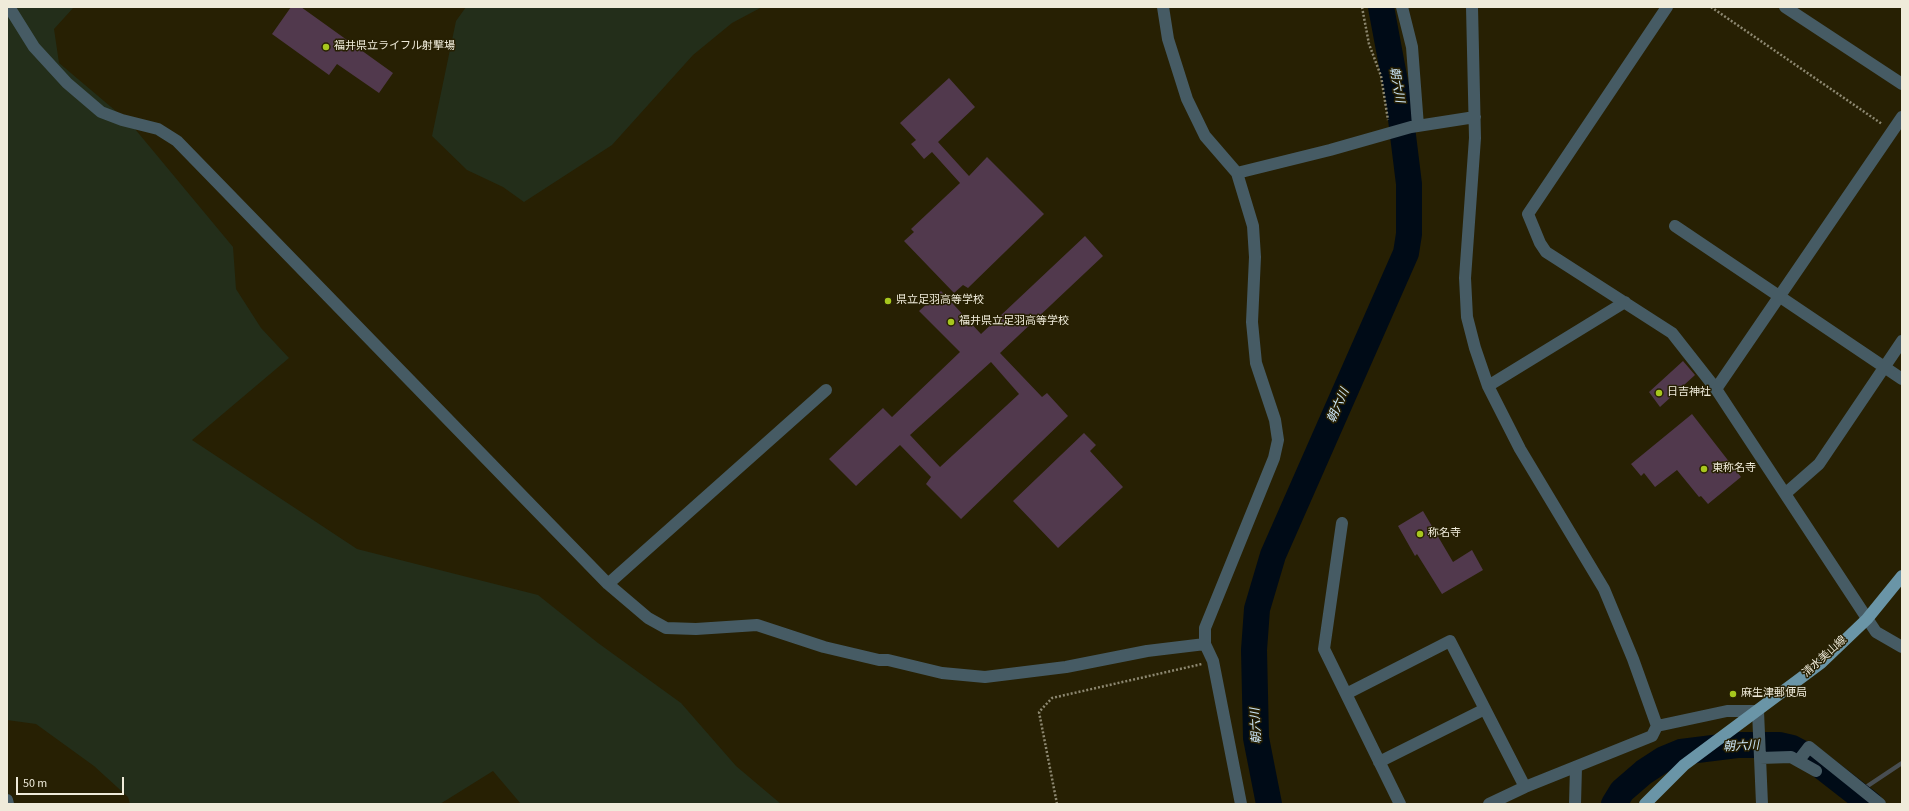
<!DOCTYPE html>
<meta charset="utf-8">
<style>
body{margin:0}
#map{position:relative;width:1909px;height:811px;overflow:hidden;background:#272003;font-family:"Source Sans 3",sans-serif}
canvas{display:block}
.frame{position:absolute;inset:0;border:8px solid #efebda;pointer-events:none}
.scale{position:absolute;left:16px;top:777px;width:108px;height:18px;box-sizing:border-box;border:2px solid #efebda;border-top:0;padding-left:5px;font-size:12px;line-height:14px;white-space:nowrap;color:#efebda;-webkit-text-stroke:3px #272003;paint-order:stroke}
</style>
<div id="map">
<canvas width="1909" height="811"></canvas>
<div class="frame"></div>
<div class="scale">50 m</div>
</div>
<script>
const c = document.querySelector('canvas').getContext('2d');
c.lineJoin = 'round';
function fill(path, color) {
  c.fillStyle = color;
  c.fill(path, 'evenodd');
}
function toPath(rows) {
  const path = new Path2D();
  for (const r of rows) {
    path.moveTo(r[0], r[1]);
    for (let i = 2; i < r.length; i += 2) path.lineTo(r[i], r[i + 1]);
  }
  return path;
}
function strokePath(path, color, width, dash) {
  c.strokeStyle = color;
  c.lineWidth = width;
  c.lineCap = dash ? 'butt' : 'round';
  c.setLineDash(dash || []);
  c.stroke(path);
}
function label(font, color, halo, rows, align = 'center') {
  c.font = font + ' "Source Sans 3","Noto Sans JP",sans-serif';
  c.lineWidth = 3;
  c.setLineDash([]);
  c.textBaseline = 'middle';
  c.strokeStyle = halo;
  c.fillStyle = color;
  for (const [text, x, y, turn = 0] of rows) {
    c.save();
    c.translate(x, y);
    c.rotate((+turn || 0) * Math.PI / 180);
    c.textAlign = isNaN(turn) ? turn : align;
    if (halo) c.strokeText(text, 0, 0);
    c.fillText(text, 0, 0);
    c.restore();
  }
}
fill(toPath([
 [7,7,74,7,54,29,59,63,130,123,233,247,236,289,261,328,289,358,192,440,357,549,538,595,598,643,681,703,736,766,781,804,521,804,493,771,440,804,130,804,128,797,94,766,36,724,7,720],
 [466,7,762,7,732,23,693,55,612,145,524,202,503,187,467,170,432,136,456,21]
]), '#232e1a');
strokePath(toPath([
 [1866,787,1902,763]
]), '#484e52', 4.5);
strokePath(toPath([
 [1269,804,1256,738,1254,650,1257,609,1273,555,1406,253,1409,234,1409,184,1399,103,1381,7],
 [1614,804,1622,791,1644,772,1664,759,1681,752,1737,745,1779,745,1792,748,1811,758,1870,804]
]), '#000b17', 26);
fill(toPath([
 [291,7,301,7,393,73,379,93,337,64,329,75,272,34],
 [949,78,975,107,938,142,969,176,987,157,1044,214,968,288,963,285,954,293,904,241,914,232,911,229,960,183,932,152,924,159,911,144,916,140,900,123],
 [1085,236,1103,256,1000,353,1042,397,1047,393,1068,416,961,519,926,484,931,477,900,445,856,486,829,459,883,408,892,417,960,352,919,311,941,291,981,334],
 [991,362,1019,394,940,467,910,435],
 [1683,361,1695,375,1660,407,1649,392],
 [1692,414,1741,477,1708,504,1701,496,1699,497,1677,470,1655,487,1644,473,1641,476,1631,464],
 [1084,433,1096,445,1090,451,1123,487,1058,548,1013,501],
 [1423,511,1453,562,1472,550,1483,570,1442,594,1417,554,1415,556,1398,526]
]), '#51394d');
strokePath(toPath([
 [1362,7,1369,44,1381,76,1388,120],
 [1711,7,1882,124],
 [1057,804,1039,712,1052,698,1202,664]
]), '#8d8871', 2.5, [2, 2]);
strokePath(toPath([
 [9,7,34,47,67,83,101,112,122,120,158,129,177,141,608,584,648,618,666,628,696,629,757,625,824,647,879,660,888,660,942,673,985,677,1066,667,1147,651,1205,644],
 [1163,7,1168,39,1187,99,1205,136,1237,173,1253,226,1255,257,1252,322,1256,363,1275,420,1278,440,1274,458,1205,628,1205,644,1213,661,1241,804],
 [1402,7,1412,47,1418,126],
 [1472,7,1475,138,1465,278,1467,317,1475,348,1488,386,1520,449,1604,589,1633,659,1657,726,1652,736,1525,787,1489,804],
 [1667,7,1528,214,1540,243,1546,252,1672,333,1716,389,1876,632,1902,647],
 [1785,7,1902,84],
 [1237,173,1330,150,1411,127,1475,117],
 [1675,226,1902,379],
 [1488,386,1625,302],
 [1716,389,1902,117],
 [1786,493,1819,464,1902,341],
 [1342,523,1324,649,1400,804],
 [608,584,826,390],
 [1346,694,1450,641,1525,787],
 [1657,726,1727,711,1758,711,1762,804],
 [1760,758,1791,757,1816,771],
 [1799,760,1809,747,1880,804],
 [1379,762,1485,709],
 [7,800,8,804],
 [1575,804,1576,767]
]), '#465b64', 12);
strokePath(toPath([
 [1645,804,1684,765,1821,663,1867,619,1902,576]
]), '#6a95a7', 12);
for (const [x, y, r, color] of [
 [326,47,4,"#a7c71e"],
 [888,301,4,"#a7c71e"],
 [951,322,4,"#a7c71e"],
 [1659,393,4,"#a7c71e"],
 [1704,469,4,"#a7c71e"],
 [1420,534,4,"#a7c71e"],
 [1733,694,4,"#a7c71e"]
]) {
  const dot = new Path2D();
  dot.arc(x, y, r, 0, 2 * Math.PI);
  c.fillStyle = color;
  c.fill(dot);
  strokePath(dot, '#272003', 1.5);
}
label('11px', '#efebda', '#272003', [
 ["福井県立ライフル射撃場",334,47],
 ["県立足羽高等学校",896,301],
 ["福井県立足羽高等学校",959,322],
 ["日吉神社",1667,393],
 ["東称名寺",1712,469],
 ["称名寺",1428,534],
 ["麻生津郵便局",1741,694]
], 'left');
label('11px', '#efebda', '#272003', [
 ["清水美山線",1825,657,-42]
]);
label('italic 12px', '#cde8fa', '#272003', [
 ["朝六川",1396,85,80],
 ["朝六川",1339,406,-66],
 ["朝六川",1257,726,-93],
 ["朝六川",1741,747,-3]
]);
</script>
